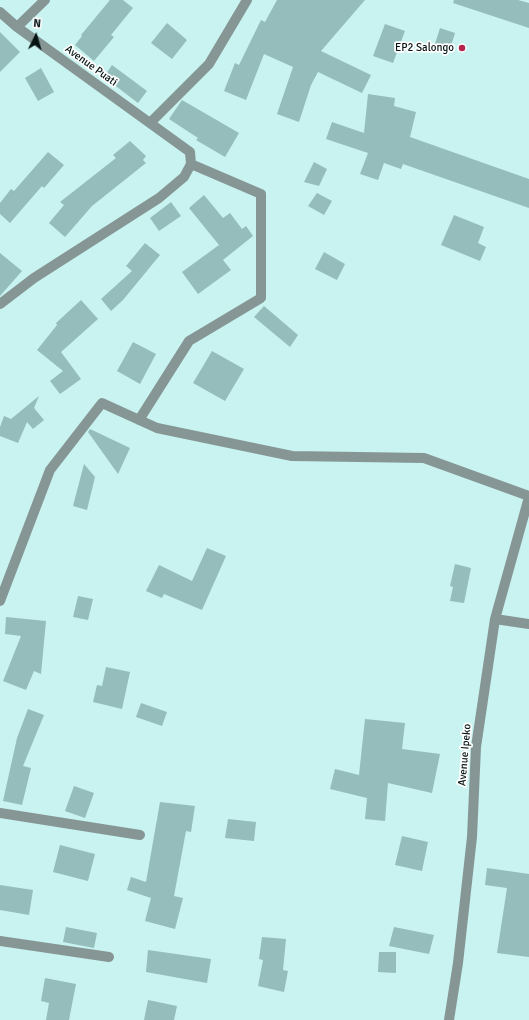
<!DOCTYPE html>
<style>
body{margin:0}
#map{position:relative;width:529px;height:1020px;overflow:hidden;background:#c8f3f0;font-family:Signika,sans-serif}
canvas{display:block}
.north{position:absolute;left:16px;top:16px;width:40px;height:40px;-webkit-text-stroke:3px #fff;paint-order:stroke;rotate:5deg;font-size:11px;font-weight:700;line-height:16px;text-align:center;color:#051413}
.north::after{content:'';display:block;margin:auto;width:14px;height:18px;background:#051413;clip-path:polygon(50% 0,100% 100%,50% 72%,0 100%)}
</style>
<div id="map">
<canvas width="529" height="1020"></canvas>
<div class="north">N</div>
</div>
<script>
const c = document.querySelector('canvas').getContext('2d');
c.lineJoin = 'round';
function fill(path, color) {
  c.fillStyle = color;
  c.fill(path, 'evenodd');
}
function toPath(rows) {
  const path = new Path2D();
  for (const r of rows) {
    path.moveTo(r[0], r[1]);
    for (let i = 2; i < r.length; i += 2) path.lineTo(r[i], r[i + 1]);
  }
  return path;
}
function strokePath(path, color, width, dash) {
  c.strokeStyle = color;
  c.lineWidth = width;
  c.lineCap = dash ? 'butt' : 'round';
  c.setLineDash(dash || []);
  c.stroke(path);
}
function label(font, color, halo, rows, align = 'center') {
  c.font = font + ' Signika,sans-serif';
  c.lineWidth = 3.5;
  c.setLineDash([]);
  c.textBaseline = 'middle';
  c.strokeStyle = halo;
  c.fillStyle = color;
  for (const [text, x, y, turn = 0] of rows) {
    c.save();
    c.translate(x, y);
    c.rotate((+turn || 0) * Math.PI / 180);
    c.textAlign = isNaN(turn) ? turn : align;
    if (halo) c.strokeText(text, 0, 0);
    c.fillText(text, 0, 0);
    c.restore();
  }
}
fill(toPath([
 [110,0,123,0,133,8,111,35,114,37,94,61,75,45,82,36,81,35],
 [277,0,365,0,321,51,371,75,362,93,318,72,311,85,299,122,277,114,293,67,264,54,246,100,224,91,235,63,239,65,261,20,265,22],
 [454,0,518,0,529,3,529,28,453,3],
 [167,23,187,40,172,59,151,43],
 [385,24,405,31,393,63,373,56],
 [440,28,455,33,449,52,434,47],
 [0,32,20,52,0,72],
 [112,65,147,91,138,103,104,77],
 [41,68,54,92,38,101,25,78],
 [368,94,395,98,394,106,416,112,410,137,529,179,529,208,403,164,401,169,384,163,378,180,360,174,368,153,326,139,332,122,364,133],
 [182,100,239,133,225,157,196,140,198,138,169,119],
 [130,141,146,156,143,160,146,163,92,206,65,237,49,223,64,205,60,202,116,158,113,155],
 [48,152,64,165,44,188,42,186,10,223,0,214,0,203,11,189,14,191],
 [314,162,327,169,319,186,304,182],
 [317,193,332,201,324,215,308,206],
 [204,195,223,218,230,213,242,229,246,226,253,236,223,260,231,270,198,294,182,272,219,245,189,208],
 [171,202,181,216,159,231,150,218],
 [454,215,484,227,478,243,486,247,480,261,441,245],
 [145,243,160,255,123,300,111,311,101,299,132,271,126,266],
 [324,252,345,264,337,280,315,269],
 [0,253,22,271,0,296],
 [81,300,98,319,61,352,81,379,60,394,50,381,63,371,37,350,57,325,56,323],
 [264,306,298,335,290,347,254,317],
 [133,342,156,354,140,384,117,371],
 [212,351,244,369,225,401,193,383],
 [39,396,34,408,44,420,33,429,27,422,18,443,0,436,0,427,4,416,11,419],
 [90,429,130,448,118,474,88,432],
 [84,464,95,477,87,510,73,506],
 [207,548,226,556,202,610,164,594,162,598,146,591,159,565,192,581],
 [455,564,471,568,464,603,450,601,453,587,450,586],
 [78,596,93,599,88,620,73,617],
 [6,617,46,621,41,674,34,671,26,690,3,681,21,636,5,634],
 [106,667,130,672,122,709,93,702,97,685,102,686],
 [141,703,167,712,162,726,136,717],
 [28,709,44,715,23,766,31,768,22,805,3,801,17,738],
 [365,719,405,723,402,749,440,754,432,793,388,783,385,821,365,819,367,798,330,789,335,769,359,775],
 [74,786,94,793,85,818,65,811],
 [160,802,195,806,191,832,186,831,174,896,183,898,175,929,145,921,151,898,127,890,131,877,146,882],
 [228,819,256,822,254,841,225,838],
 [402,836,428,842,422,871,395,865],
 [60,845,95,854,88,881,53,872],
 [487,868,529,874,529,957,497,953,507,888,485,885],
 [0,885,33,890,29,915,0,910],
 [66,927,97,933,94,948,63,942],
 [394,927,434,935,429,954,389,946],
 [262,937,286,939,283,970,288,971,284,992,258,986,263,960,259,959],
 [148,950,211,959,207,983,146,972],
 [379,952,396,952,396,973,378,972],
 [45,978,76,984,69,1020,46,1020,49,1003,41,1001],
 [148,1000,177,1006,174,1020,144,1020]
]), '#94bdbb');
strokePath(toPath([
 [0,12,17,27,190,152,191,164,184,177,159,198,34,278,0,304],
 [17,27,45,0],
 [150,123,209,64,247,0],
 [139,420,189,341,261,298,261,194,191,164],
 [0,601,50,470,102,403,157,428,292,456,424,458,529,496],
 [495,619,529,624],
 [0,813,140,835],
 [0,941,109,957],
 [449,1020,458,963,472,837,476,747,495,619,529,497]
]), '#859695', 10);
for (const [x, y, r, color] of [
 [462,48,4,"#b42349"]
]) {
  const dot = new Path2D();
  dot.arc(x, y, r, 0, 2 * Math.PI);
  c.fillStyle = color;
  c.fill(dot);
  strokePath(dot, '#fff', 1.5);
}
label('11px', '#051413', '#fff', [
 ["EP2 Salongo",454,48]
], 'right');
label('11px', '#051413', '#fff', [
 ["Avenue Puati",91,66,36],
 ["Avenue Ipeko",465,755,-85]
]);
</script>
